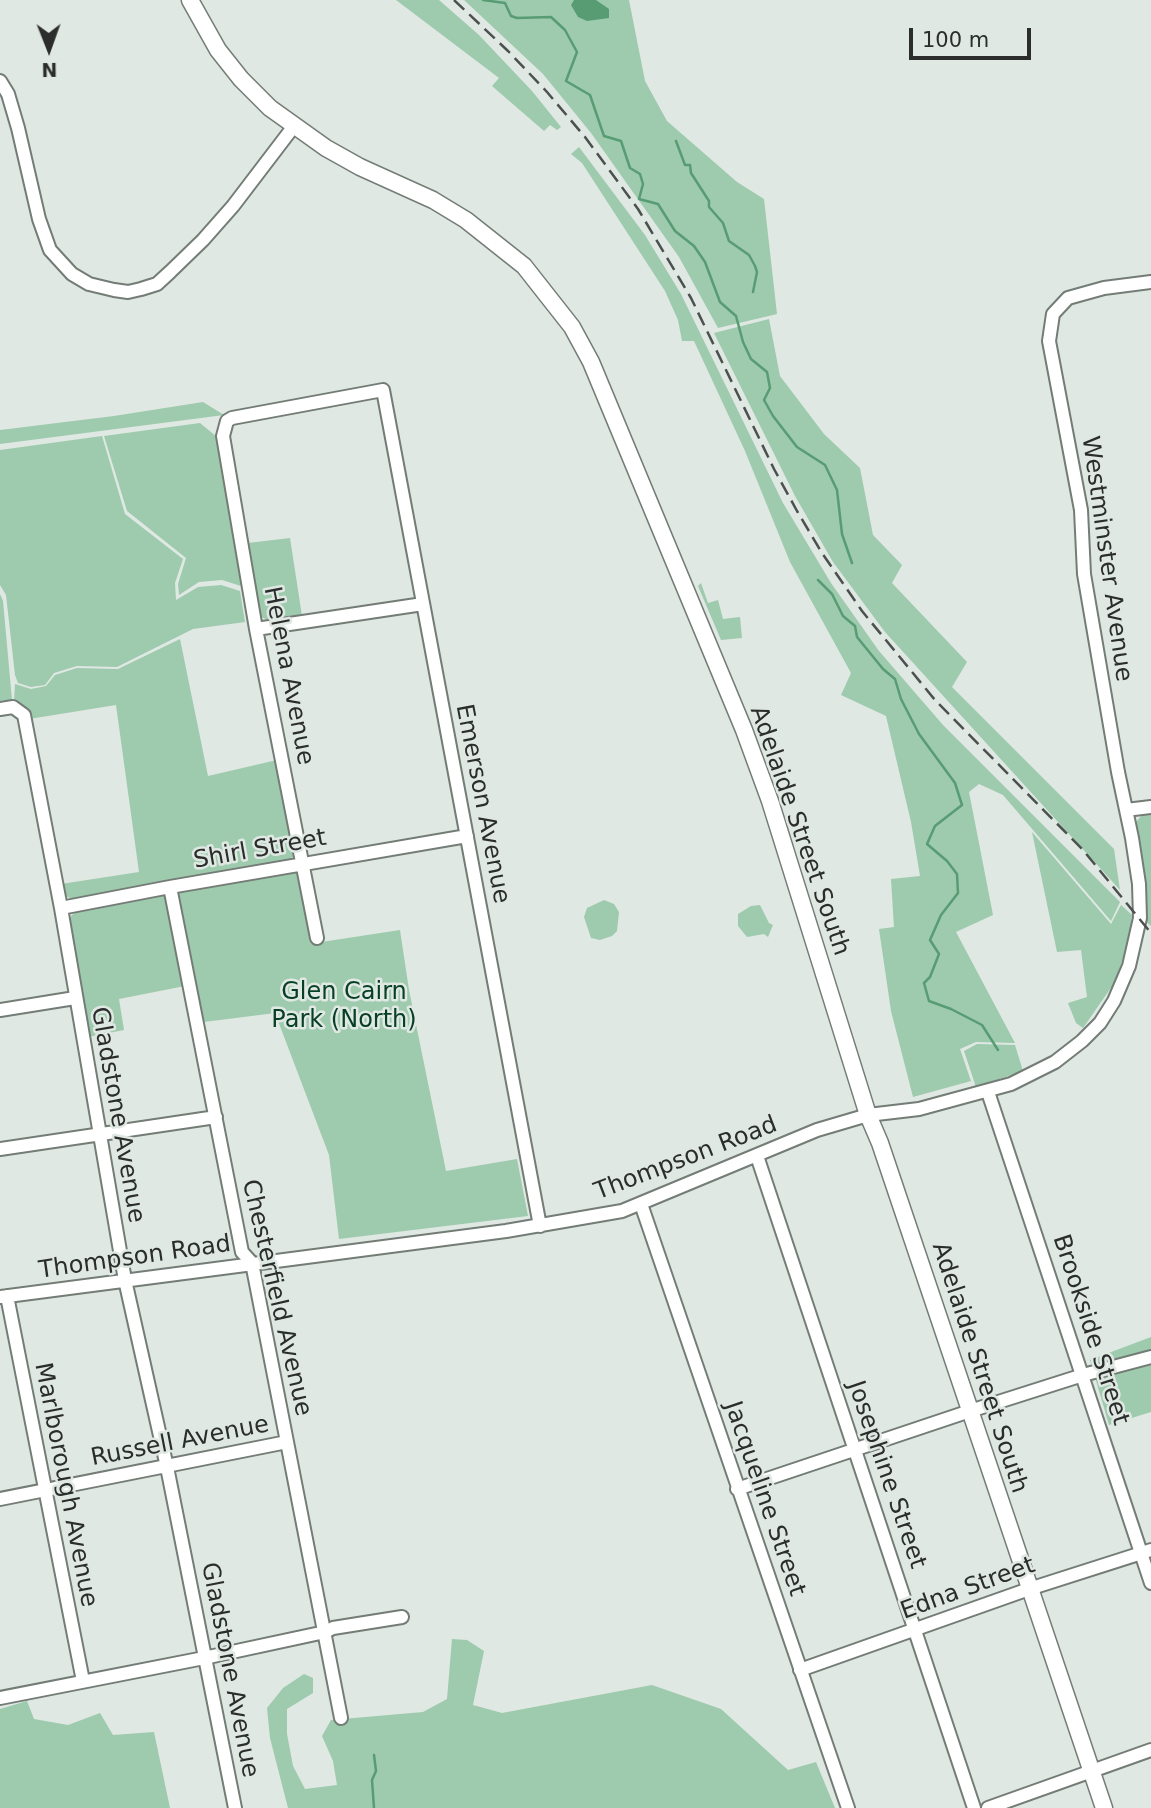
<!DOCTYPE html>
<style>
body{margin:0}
#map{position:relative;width:1151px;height:1808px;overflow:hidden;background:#dfe8e2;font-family:"DejaVu Sans",sans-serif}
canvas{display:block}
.north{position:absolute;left:14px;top:14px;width:70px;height:70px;-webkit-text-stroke:5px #dfe8e2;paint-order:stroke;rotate:179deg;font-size:19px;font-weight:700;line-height:28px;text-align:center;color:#2a2d2b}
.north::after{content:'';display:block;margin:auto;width:24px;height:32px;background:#2a2d2b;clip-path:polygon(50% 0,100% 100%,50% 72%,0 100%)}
.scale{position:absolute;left:909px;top:28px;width:122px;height:32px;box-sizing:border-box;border:4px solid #2a2d2b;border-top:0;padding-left:9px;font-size:21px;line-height:24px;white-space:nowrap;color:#2a2d2b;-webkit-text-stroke:5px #dfe8e2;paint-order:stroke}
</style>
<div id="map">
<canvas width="1151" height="1808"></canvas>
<div class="north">N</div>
<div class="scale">100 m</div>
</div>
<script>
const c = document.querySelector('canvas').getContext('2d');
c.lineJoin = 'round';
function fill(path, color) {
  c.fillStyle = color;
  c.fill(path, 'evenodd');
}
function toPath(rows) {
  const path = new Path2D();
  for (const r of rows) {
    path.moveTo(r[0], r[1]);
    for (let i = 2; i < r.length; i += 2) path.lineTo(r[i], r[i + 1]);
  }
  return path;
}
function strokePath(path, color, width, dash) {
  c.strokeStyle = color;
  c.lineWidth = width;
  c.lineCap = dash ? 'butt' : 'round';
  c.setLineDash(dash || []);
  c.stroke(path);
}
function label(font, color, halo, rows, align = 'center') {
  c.font = font + ' "DejaVu Sans",sans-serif';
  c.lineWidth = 5;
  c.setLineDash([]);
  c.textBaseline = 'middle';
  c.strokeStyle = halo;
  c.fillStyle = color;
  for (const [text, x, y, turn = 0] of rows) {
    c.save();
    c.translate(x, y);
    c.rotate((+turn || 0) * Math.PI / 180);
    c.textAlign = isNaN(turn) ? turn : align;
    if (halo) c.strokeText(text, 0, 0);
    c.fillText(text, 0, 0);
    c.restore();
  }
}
fill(toPath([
 [396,0,439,0,479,35,532,91,561,127,557,130,550,125,544,131,492,86,499,78],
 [464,0,629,0,645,81,667,121,737,182,764,199,777,314,718,328,679,257,591,133,543,74],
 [579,147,645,235,681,294,783,503,831,583,879,651,943,725,1120,902,1111,921,1003,795,979,784,969,792,993,915,956,932,1015,1043,976,1042,960,1049,971,1081,913,1097,891,1011,879,929,894,927,891,879,920,876,911,822,886,716,841,695,851,673,790,562,745,451,694,341,682,341,678,320,665,291,582,163,571,154],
 [769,319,780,376,824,434,860,468,873,535,902,565,892,583,967,662,952,687,1114,849,1120,890,885,632,833,562,795,496,714,333],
 [203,402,224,415,0,444,0,430,114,416],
 [200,423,217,437,241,586,222,580,199,582,179,595,178,584,186,558,127,511,104,436],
 [102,436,125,514,183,559,175,583,176,600,198,587,221,585,240,591,245,622,193,629,117,667,77,666,54,673,45,685,31,687,18,683,15,675,6,595,0,585,0,450],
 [290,538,302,616,270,621,259,616,248,543],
 [701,583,708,603,718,600,723,619,740,617,742,638,721,640,698,586],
 [0,594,3,601,12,700,0,701],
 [180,639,208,776,277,760,295,852,292,859,257,868,72,899,64,895,61,884,139,872,116,705,29,719,25,707,14,702,15,684,31,689,46,686,55,675,77,668,118,669],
 [1151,814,1151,926,1145,921,1145,888,1136,822,1141,816],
 [1032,832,1111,924,1121,905,1132,915,1130,937,1115,982,1083,1028,1076,1023,1068,1003,1087,997,1081,950,1057,952],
 [293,871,300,876,315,943,400,930,409,990,446,1171,517,1159,528,1216,339,1239,329,1155,275,1013,204,1022,195,984,119,999,124,1030,88,1037,69,924,71,916,78,910],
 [604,900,614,904,619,912,617,931,612,936,600,940,591,938,584,917,587,908],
 [760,905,769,923,773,925,768,937,764,934,747,937,738,926,738,914,751,906],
 [977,1044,1015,1045,1023,1071,976,1087,964,1051],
 [1151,1337,1151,1412,1109,1425,1090,1360],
 [452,1639,467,1640,484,1651,473,1705,502,1713,652,1685,721,1709,788,1770,816,1762,835,1808,288,1808,270,1738,267,1708,283,1688,304,1674,313,1678,313,1693,287,1709,287,1734,293,1766,305,1789,337,1785,333,1761,322,1736,331,1720,423,1712,447,1699],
 [27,1701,34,1719,68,1725,100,1713,113,1735,154,1732,170,1808,0,1808,0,1709]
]), '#9ecaae');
fill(toPath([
 [574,0,596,0,609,9,609,18,587,21,578,17,571,5]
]), '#589c74');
strokePath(toPath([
 [483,0,505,3,511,16,517,18,551,17,565,30,577,52,566,81,590,95,604,136,621,141,630,168,640,174,643,184,639,199,658,204,675,231,694,246,705,262,720,302,736,316,743,342,751,359,767,372,770,388,764,400,773,416,797,447,825,465,837,490,842,534,852,563],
 [676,141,685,165,690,165,691,173,709,201,709,207,723,223,729,241,749,255,755,266,757,272,753,292],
 [818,580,832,594,843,616,855,626,857,637,883,669,895,679,901,699,919,734,955,783,962,805,935,826,927,844,947,861,957,874,958,893,941,915,930,940,939,954,930,977,924,983,929,1001,951,1009,982,1025,998,1050],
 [374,1808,372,1780,376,1771,374,1755]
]), '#589c74', 2.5);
const minor = toPath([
 [0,81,8,94,18,128,39,219,50,250,72,274,89,284,114,290,128,292,141,289,157,284,170,272,203,240,233,206,294,126],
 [256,629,423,604],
 [0,709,13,707,24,715,61,908,125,1280,167,1467,235,1808],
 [1126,810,1151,807],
 [170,887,242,1252,252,1263,341,1718],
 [61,908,170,887,467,836],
 [317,938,256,629,223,436,227,421,232,418,383,390,540,1226],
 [0,1010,75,998],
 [988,1092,1151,1583],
 [0,1149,216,1117],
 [757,1156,974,1808],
 [641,1204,848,1808],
 [7,1296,83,1681],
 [0,1297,506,1231,622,1211,817,1130,868,1115,919,1109,1011,1084,1055,1062,1082,1041,1100,1023,1114,1001,1129,966,1140,918,1139,884,1132,838,1118,772,1084,574,1081,510,1049,341,1053,314,1068,298,1104,288,1151,282],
 [737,1489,970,1411,1083,1375,1151,1357],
 [0,1499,287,1442],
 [800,1670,1029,1589,1151,1550],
 [0,1698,204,1658,325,1632,333,1628,402,1617],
 [988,1808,1151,1750]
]);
const major = toPath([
 [190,0,218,50,241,79,270,108,326,148,360,167,433,200,466,220,524,266,572,327,591,362,744,730,770,801,868,1115,880,1143,1104,1808]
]);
strokePath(minor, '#747c76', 16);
strokePath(major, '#747c76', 19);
strokePath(minor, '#fff', 12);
strokePath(major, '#fff', 16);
strokePath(toPath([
 [454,0,508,51,547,92,585,137,638,209,691,298,774,469,797,511,822,553,862,611,935,700,1083,850,1151,933]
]), '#4c504e', 2.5, [14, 7]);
label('24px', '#2a2d2b', '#dfe8e2', [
 ["Westminster Avenue",1106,559,82],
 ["Helena Avenue",288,676,79],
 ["Emerson Avenue",482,804,79],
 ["Adelaide Street South",799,831,71],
 ["Shirl Street",260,850,-10],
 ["Gladstone Avenue",117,1115,80],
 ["Thompson Road",686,1159,-21],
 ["Thompson Road",135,1258,-8],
 ["Chesterfield Avenue",276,1298,77],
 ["Brookside Street",1090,1330,72],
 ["Adelaide Street South",979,1368,72],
 ["Russell Avenue",180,1442,-11],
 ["Josephine Street",886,1475,71],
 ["Marlborough Avenue",65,1485,79],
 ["Jacqueline Street",764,1499,71],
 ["Edna Street",968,1589,-20],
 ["Gladstone Avenue",229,1670,79]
]);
label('24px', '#063f25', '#dfe8e2', [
 ["Glen Cairn",344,993],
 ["Park (North)",344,1021]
]);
</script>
